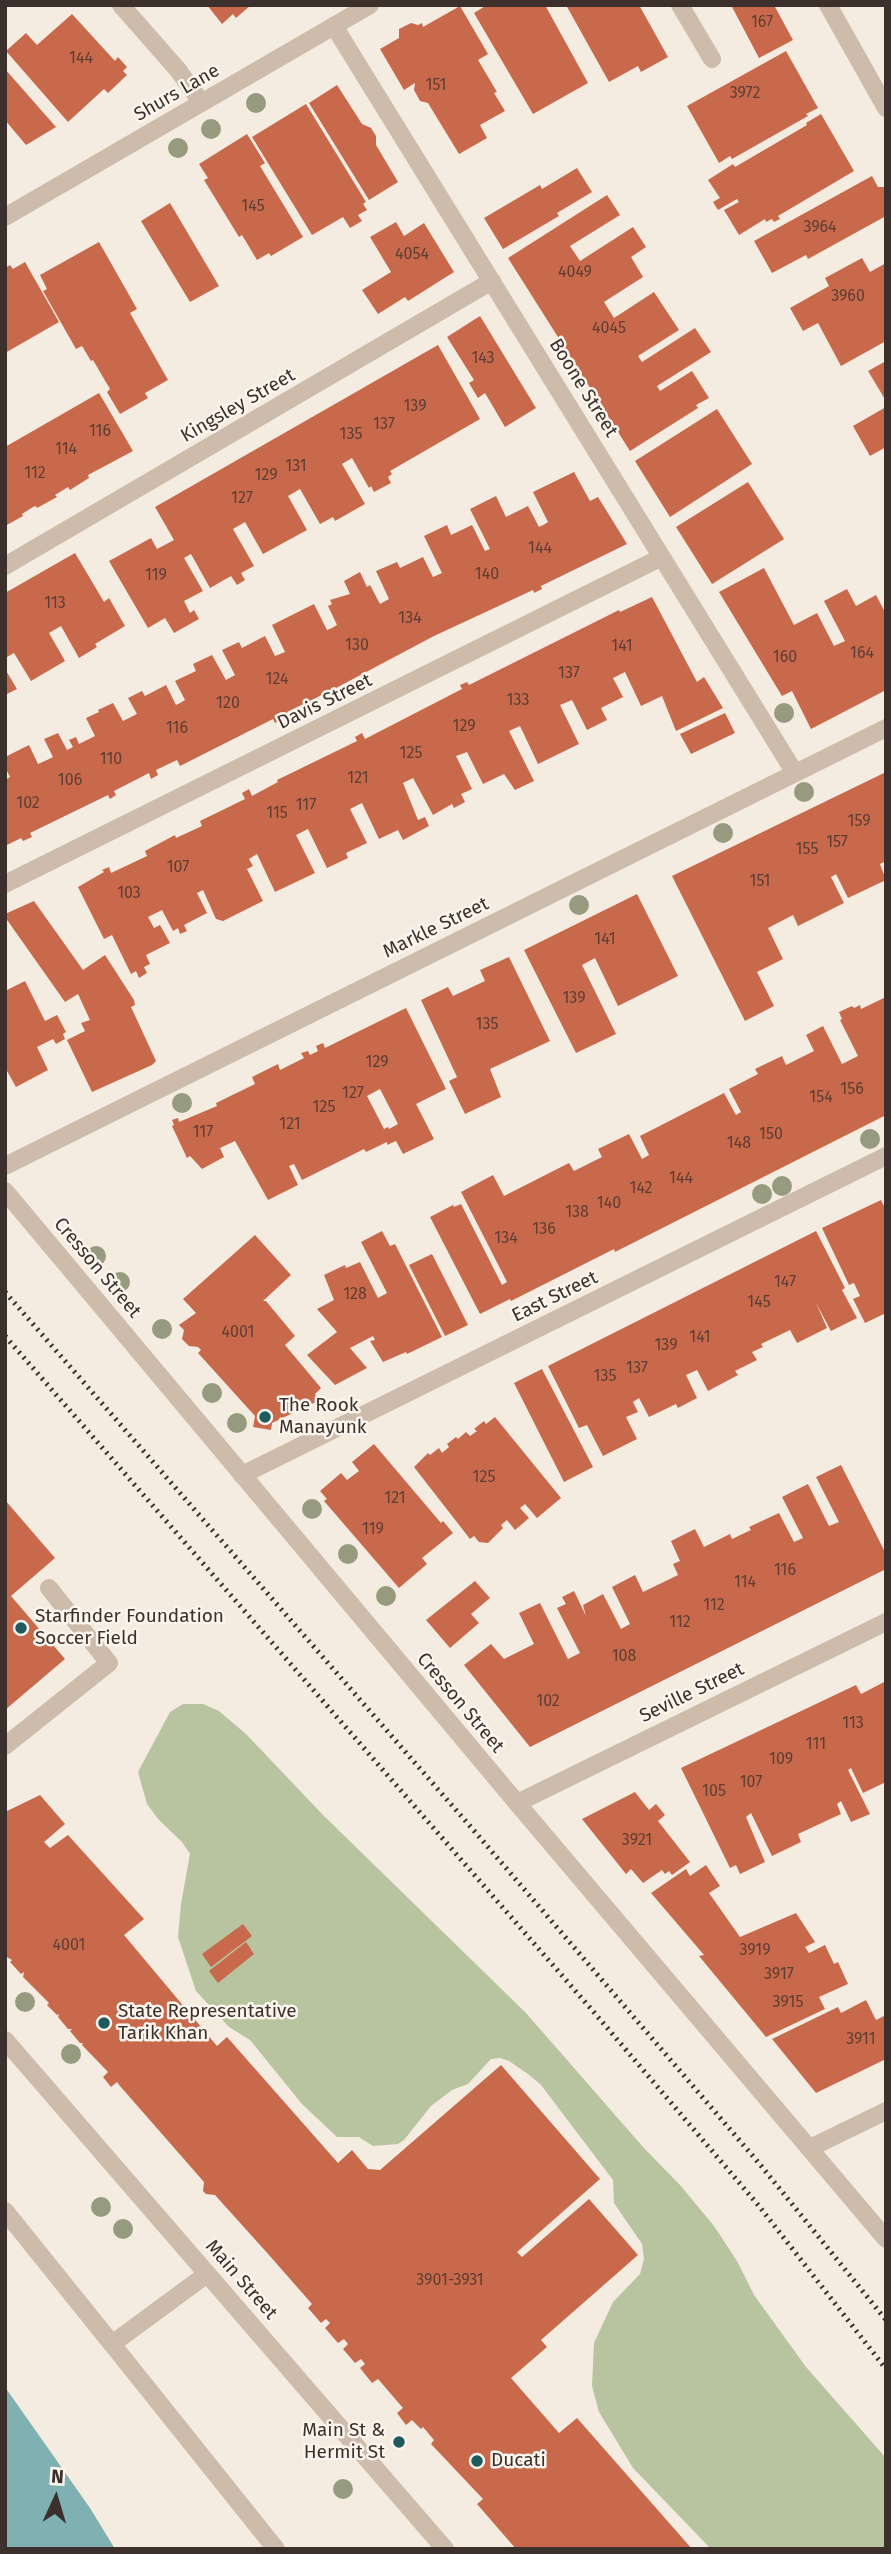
<!DOCTYPE html>
<style>
body{margin:0}
#map{position:relative;width:891px;height:2554px;overflow:hidden;background:#f4ebe1;font-family:"Fira Sans",sans-serif}
canvas{display:block}
.frame{position:absolute;inset:0;border:7px solid #3b302b;pointer-events:none}
.north{position:absolute;left:21px;top:2463px;width:70px;height:70px;-webkit-text-stroke:5px #fbf5ee;paint-order:stroke;rotate:4deg;font-size:19px;font-weight:700;line-height:28px;text-align:center;color:#3b302b}
.north::after{content:'';display:block;margin:auto;width:24px;height:32px;background:#3b302b;clip-path:polygon(50% 0,100% 100%,50% 72%,0 100%)}
</style>
<div id="map">
<canvas width="891" height="2554"></canvas>
<div class="frame"></div>
<div class="north">N</div>
</div>
<script>
const c = document.querySelector('canvas').getContext('2d');
c.lineJoin = 'round';
function fill(path, color) {
  c.fillStyle = color;
  c.fill(path, 'evenodd');
}
function toPath(rows) {
  const path = new Path2D();
  for (const r of rows) {
    path.moveTo(r[0], r[1]);
    for (let i = 2; i < r.length; i += 2) path.lineTo(r[i], r[i + 1]);
  }
  return path;
}
function strokePath(path, color, width, dash) {
  c.strokeStyle = color;
  c.lineWidth = width;
  c.lineCap = dash ? 'butt' : 'round';
  c.setLineDash(dash || []);
  c.stroke(path);
}
function label(font, color, halo, rows, align = 'center') {
  c.font = font + ' "Fira Sans",sans-serif';
  c.lineWidth = 5;
  c.setLineDash([]);
  c.textBaseline = 'middle';
  c.strokeStyle = halo;
  c.fillStyle = color;
  for (const [text, x, y, turn = 0] of rows) {
    c.save();
    c.translate(x, y);
    c.rotate((+turn || 0) * Math.PI / 180);
    c.textAlign = isNaN(turn) ? turn : align;
    if (halo) c.strokeText(text, 0, 0);
    c.fillText(text, 0, 0);
    c.restore();
  }
}
fill(toPath([
 [183,1704,203,1704,219,1711,246,1734,323,1815,526,2013,643,2147,680,2185,714,2226,737,2261,754,2295,806,2367,886,2458,886,2549,711,2549,633,2468,599,2412,592,2386,594,2343,613,2302,640,2274,644,2259,642,2244,614,2203,613,2180,541,2085,528,2074,509,2061,500,2058,491,2059,468,2084,452,2090,431,2106,404,2140,398,2144,373,2146,359,2137,337,2137,302,2104,250,2040,229,2027,196,1991,178,1937,181,1904,190,1854,182,1842,158,1819,147,1804,138,1772,170,1712]
]), '#b8c4a0');
fill(toPath([
 [5,2387,90,2508,115,2549,5,2549]
]), '#7fb0b2');
fill(toPath([
 [207,5,251,5,236,18,233,14,222,24],
 [487,5,545,5,588,83,533,114,474,13],
 [566,5,639,5,668,57,641,72,638,66,609,82],
 [731,5,774,5,793,40,759,58],
 [460,6,488,54,478,60,497,92,494,93,505,111,480,125,487,138,459,154,428,103,420,101,414,90,415,83,404,90,380,49,399,38,399,29,411,23,418,25,422,23,423,27],
 [72,14,115,61,118,57,127,67,123,71,127,75,108,93,104,89,68,122,6,51,26,33,37,45],
 [786,51,818,108,806,114,808,116,732,159,730,156,719,163,687,106],
 [5,69,56,127,26,145,5,120],
 [337,85,362,124,371,128,376,136,376,145,398,182,369,200,309,103],
 [306,104,366,202,363,204,367,210,358,215,362,221,350,228,343,217,312,235,252,137],
 [821,114,854,171,778,216,780,219,774,222,772,219,766,222,765,219,739,235,724,210,739,202,737,199,718,210,713,202,720,198,708,180,733,164,735,167,807,125,806,123],
 [247,134,265,163,260,166,303,237,271,256,269,253,257,260,242,235,239,237,204,180,208,178,199,164],
 [577,168,592,192,557,213,559,216,503,249,484,218,540,185,542,189],
 [872,176,878,187,886,187,886,216,808,259,806,255,772,273,754,241],
 [607,195,620,215,570,246,580,261,633,227,646,247,631,257,643,277,604,302,614,318,654,292,679,330,638,356,642,362,695,328,711,352,657,386,660,391,692,371,709,398,696,405,698,408,630,451,508,258],
 [170,203,219,286,190,302,141,221],
 [396,222,404,236,424,223,454,272,408,301,405,297,378,314,362,290,391,272,370,237],
 [99,242,137,309,130,313,168,380,145,393,148,398,120,414,107,392,110,389,93,360,91,361,82,346,76,349,43,291,47,289,40,275],
 [862,258,870,272,886,263,886,341,841,366,818,323,803,331,790,308,829,286,825,278],
 [25,262,59,322,5,353,5,268,10,265,13,269],
 [480,316,536,408,505,427,485,393,478,398,469,383,474,380,447,337],
 [438,345,480,419,390,471,392,474,388,477,391,483,374,492,371,486,369,488,352,458,342,464,365,504,335,521,333,517,320,524,300,489,288,496,307,530,263,554,245,522,233,529,254,566,241,573,245,580,237,585,231,576,210,588,191,554,184,558,203,591,184,601,190,613,194,610,199,619,174,633,165,618,148,628,109,561,151,538,157,549,174,540,155,507],
 [886,361,886,401,868,371],
 [99,393,133,451,88,475,89,478,70,490,68,487,55,495,57,497,37,508,36,506,33,507,22,514,23,516,5,526,5,447],
 [886,407,886,447,870,456,853,426],
 [717,409,752,464,670,517,635,461],
 [574,472,590,501,598,497,627,544,541,586,542,589,534,593,533,590,434,636,336,688,338,691,325,697,324,694,287,712,289,716,275,723,273,719,180,766,177,760,156,770,158,775,151,779,149,773,114,791,116,795,110,799,108,795,30,833,32,837,23,841,21,838,7,845,5,841,5,780,10,777,5,767,5,757,29,745,38,764,47,760,53,757,44,739,58,733,67,750,73,747,69,740,76,737,79,744,95,736,86,718,99,712,98,710,113,703,123,721,137,714,128,698,142,691,145,696,166,685,176,705,180,703,185,700,175,681,196,671,193,664,212,655,226,680,235,675,222,650,239,642,242,648,265,636,275,656,285,652,272,625,314,604,327,630,332,628,337,625,328,606,332,604,330,600,350,594,344,581,360,572,367,587,370,585,380,604,389,599,376,571,397,562,400,568,423,557,433,577,442,573,424,536,447,525,451,535,472,525,485,551,490,549,470,509,496,496,506,517,528,506,539,527,545,524,548,522,533,492],
 [748,482,784,539,712,584,676,527],
 [75,553,104,602,109,598,125,626,95,644,97,647,79,658,61,626,54,630,49,633,65,661,31,681,14,653,5,658,5,593],
 [764,568,794,625,817,613,834,646,845,641,824,601,847,589,856,606,876,595,886,614,886,690,811,729,792,691,782,696,719,592],
 [652,597,697,682,704,677,723,708,676,731,662,696,641,706,625,672,613,678,623,697,601,708,607,720,587,730,572,700,560,705,579,744,538,764,520,726,509,731,534,781,515,790,504,774,483,784,467,752,456,756,472,789,461,794,465,802,454,808,452,804,433,815,413,778,403,783,418,820,425,817,429,826,403,840,398,830,379,839,362,803,350,809,367,843,346,853,348,858,327,868,308,829,296,835,315,873,275,892,257,854,249,859,253,866,247,869,263,901,223,921,216,919,203,890,197,893,207,913,184,925,187,931,180,934,178,928,173,931,162,910,148,917,154,928,160,925,170,943,146,955,150,964,144,967,147,973,139,978,136,971,131,974,112,935,104,939,78,887,104,872,102,870,109,867,111,873,128,865,147,856,145,851,175,835,176,838,202,826,200,821,245,799,242,793,249,789,252,796,278,782,277,780,357,741,355,737,362,733,365,739,462,689,460,685,467,682,469,685,619,610,620,612],
 [5,669,17,689,5,695],
 [725,713,735,733,691,754,680,734],
 [886,772,886,861,880,864,886,880,848,898,836,874,831,877,844,903,798,926,793,915,768,928,783,959,757,972,774,1006,745,1021,672,876],
 [637,894,678,976,618,1006,595,958,582,965,616,1034,576,1053,524,950],
 [34,901,83,970,105,955,134,1000,135,1005,131,1007,156,1061,152,1065,92,1092,67,1040,85,1031,81,1023,90,1020,78,994,65,1002,5,917,5,914],
 [509,957,550,1041,490,1069,501,1097,465,1114,449,1081,457,1077,421,1000,448,987,453,996,485,981,480,970],
 [25,981,45,1021,57,1015,66,1032,63,1034,65,1039,56,1044,53,1039,37,1047,48,1070,16,1087,7,1071,5,1072,5,991],
 [886,997,886,1115,615,1252,614,1249,511,1301,510,1299,480,1314,430,1217,453,1205,454,1207,461,1204,502,1285,507,1282,461,1192,493,1175,504,1196,569,1163,574,1171,602,1157,598,1149,629,1134,642,1159,649,1155,640,1136,724,1093,736,1115,741,1112,729,1089,758,1074,755,1069,782,1056,786,1065,814,1051,806,1035,823,1026,842,1064,858,1056,840,1020,842,1019,839,1012,852,1006,854,1008,860,1005,861,1009],
 [406,1008,446,1089,416,1104,434,1139,403,1154,396,1141,387,1145,387,1142,366,1152,364,1149,302,1180,294,1164,289,1166,298,1185,268,1200,235,1141,220,1148,224,1157,202,1169,190,1156,187,1158,172,1126,174,1125,172,1120,178,1118,179,1122,217,1106,216,1103,255,1084,252,1077,278,1064,280,1070,304,1058,301,1053,308,1051,310,1055,318,1051,316,1046,323,1043,325,1048],
 [380,1089,398,1124,389,1129,388,1127,384,1129,367,1096],
 [881,1200,886,1210,886,1313,865,1323,853,1299,860,1296,854,1283,849,1285,822,1228],
 [382,1231,390,1246,395,1244,442,1337,407,1354,406,1352,383,1362,370,1341,375,1340,373,1336,350,1348,367,1368,335,1385,307,1355,337,1332,317,1309,334,1300,324,1275,345,1265,346,1268,360,1262,378,1298,387,1293,361,1242],
 [816,1231,845,1288,842,1290,857,1318,831,1331,816,1303,827,1328,797,1343,790,1330,761,1344,763,1347,752,1352,757,1360,735,1371,738,1375,708,1391,697,1370,686,1375,697,1398,678,1408,676,1404,649,1417,639,1398,633,1402,638,1412,626,1417,637,1439,603,1456,587,1425,579,1428,548,1366],
 [255,1235,291,1275,263,1301,266,1301,295,1336,285,1345,321,1388,315,1394,318,1401,272,1423,271,1430,253,1427,255,1416,198,1353,201,1350,198,1347,189,1346,182,1339,184,1330,179,1325,196,1313,183,1299],
 [432,1254,468,1325,445,1336,409,1265],
 [542,1369,593,1467,564,1482,514,1383],
 [495,1417,561,1498,537,1518,525,1504,520,1508,529,1518,515,1530,507,1520,501,1525,503,1528,488,1543,479,1542,474,1536,470,1539,414,1467,428,1453,430,1455,439,1448,442,1453,449,1447,447,1444,456,1437,458,1439,466,1432,470,1436,477,1431,474,1429,484,1421,486,1424],
 [374,1444,441,1523,443,1521,453,1533,422,1558,427,1564,399,1588,324,1501,327,1499,320,1491,341,1473,347,1480,359,1471,352,1462],
 [841,1465,886,1554,886,1569,530,1747,464,1665,491,1644,504,1659,534,1644,519,1613,540,1603,568,1659,580,1653,557,1608,566,1604,562,1597,574,1591,586,1616,583,1605,603,1594,621,1629,630,1624,612,1587,635,1575,643,1592,678,1575,673,1564,680,1561,671,1541,695,1529,704,1547,730,1534,732,1539,751,1530,749,1527,779,1513,794,1542,803,1538,782,1497,808,1484,829,1526,839,1522,816,1477],
 [5,1500,55,1558,11,1596,65,1659,5,1710],
 [475,1581,490,1598,471,1614,479,1623,450,1648,426,1620],
 [886,1681,886,1782,863,1793,851,1768,848,1770,870,1814,851,1822,841,1801,837,1804,841,1814,798,1834,801,1842,772,1856,751,1813,746,1817,765,1862,740,1874,736,1865,730,1868,681,1768,856,1685,861,1694],
 [635,1792,649,1810,656,1804,665,1815,658,1821,690,1862,672,1875,669,1871,665,1874,662,1870,643,1883,631,1869,626,1874,582,1819],
 [40,1795,65,1824,44,1842,50,1848,68,1835,144,1919,124,1935,217,2046,227,2037,338,2163,352,2150,368,2169,380,2170,501,2065,600,2179,517,2252,522,2257,589,2199,638,2255,541,2340,547,2347,511,2378,559,2433,577,2418,692,2549,516,2549,477,2504,483,2499,431,2444,434,2440,423,2427,421,2429,412,2420,406,2425,397,2413,403,2408,378,2379,372,2383,360,2368,365,2364,361,2359,355,2363,343,2349,348,2344,344,2339,338,2343,325,2328,330,2323,326,2319,321,2323,308,2308,312,2304,269,2255,215,2195,206,2194,203,2191,204,2182,120,2086,117,2082,111,2087,103,2077,108,2072,82,2045,83,2043,80,2043,70,2031,72,2029,68,2029,58,2017,59,2014,57,2015,47,2005,49,2003,23,1977,24,1972,21,1974,10,1962,12,1960,5,1956,5,1812],
 [706,1865,720,1886,709,1893,740,1937,796,1913,815,1942,805,1947,809,1953,825,1945,834,1964,838,1962,848,1984,819,1997,825,2009,766,2037,699,1956,704,1955,651,1893,686,1869,690,1876],
 [243,1924,252,1936,211,1967,202,1954],
 [246,1942,254,1954,218,1983,209,1971],
 [866,2000,876,2020,884,2016,886,2021,886,2059,816,2093,772,2039,838,2007,841,2013]
]), '#c8694b');
strokePath(toPath([
 [680,5,712,59],
 [5,1746,109,1663,49,1588],
 [5,2211,112,2344,207,2274],
 [112,2344,276,2549]
]), '#cdbbac', 18);
strokePath(toPath([
 [121,5,178,70,201,102],
 [828,5,886,108],
 [334,26,795,773],
 [5,566,492,281],
 [5,884,662,557],
 [5,1166,886,728],
 [5,1191,517,1803,886,2239],
 [242,1475,886,1156],
 [517,1803,886,1622],
 [810,2148,886,2111]
]), '#cdbbac', 18);
strokePath(toPath([
 [5,217,370,5],
 [5,2040,445,2549]
]), '#cdbbac', 18);
strokePath(toPath([
 [5,1292,476,1833,758,2162,886,2320],
 [5,1336,592,2010,759,2206,886,2369]
]), '#3b302b', 5, [2, 5]);
c.fillStyle = '#969b7f';
for (const [x, y] of [
 [256,103],
 [211,129],
 [178,148],
 [784,713],
 [804,792],
 [723,833],
 [579,905],
 [182,1103],
 [870,1139],
 [782,1186],
 [762,1194],
 [96,1256],
 [120,1282],
 [162,1329],
 [212,1393],
 [237,1423],
 [312,1509],
 [348,1554],
 [386,1596],
 [25,2002],
 [71,2054],
 [101,2207],
 [123,2229],
 [343,2489]
]) {
  c.beginPath();
  c.arc(x, y, 10, 0, 2 * Math.PI);
  c.fill();
}
for (const [x, y, r, color] of [
 [265,1417,7,"#1f5a5e"],
 [21,1628,7,"#1f5a5e"],
 [104,2023,7,"#1f5a5e"],
 [399,2442,7,"#1f5a5e"],
 [477,2461,7,"#1f5a5e"]
]) {
  const dot = new Path2D();
  dot.arc(x, y, r, 0, 2 * Math.PI);
  c.fillStyle = color;
  c.fill(dot);
  strokePath(dot, '#fbf5ee', 2.5);
}
label('16px', '#5e3e33', null, [
 ["167",762,23],
 ["144",81,59],
 ["151",436,86],
 ["3972",745,94],
 ["145",253,207],
 ["3964",820,228],
 ["4054",412,255],
 ["4049",575,273],
 ["3960",848,297],
 ["4045",609,329],
 ["143",483,359],
 ["139",415,407],
 ["137",384,425],
 ["116",100,432],
 ["135",351,435],
 ["114",66,450],
 ["131",296,467],
 ["112",35,474],
 ["129",266,476],
 ["127",242,499],
 ["144",540,549],
 ["140",487,575],
 ["119",156,576],
 ["113",55,604],
 ["134",410,619],
 ["130",357,646],
 ["141",622,647],
 ["164",862,654],
 ["160",785,658],
 ["137",569,674],
 ["124",277,680],
 ["133",518,701],
 ["120",228,704],
 ["129",464,727],
 ["116",177,729],
 ["125",411,754],
 ["110",111,760],
 ["121",358,779],
 ["106",70,781],
 ["102",28,804],
 ["117",306,806],
 ["115",277,814],
 ["159",859,822],
 ["157",837,843],
 ["155",807,850],
 ["107",178,868],
 ["151",760,882],
 ["103",129,894],
 ["141",605,940],
 ["139",574,999],
 ["135",487,1025],
 ["129",377,1063],
 ["156",852,1090],
 ["127",353,1094],
 ["154",821,1098],
 ["125",324,1108],
 ["121",290,1125],
 ["117",203,1133],
 ["150",771,1135],
 ["148",739,1144],
 ["144",681,1179],
 ["142",641,1189],
 ["140",609,1204],
 ["138",577,1213],
 ["136",544,1230],
 ["134",506,1239],
 ["147",785,1283],
 ["128",355,1295],
 ["145",759,1303],
 ["4001",238,1333],
 ["141",700,1338],
 ["139",666,1346],
 ["137",637,1369],
 ["135",605,1377],
 ["125",484,1478],
 ["121",395,1499],
 ["119",373,1530],
 ["116",785,1571],
 ["114",745,1583],
 ["112",714,1606],
 ["112",680,1623],
 ["108",624,1657],
 ["102",548,1702],
 ["113",853,1724],
 ["111",816,1745],
 ["109",781,1760],
 ["107",751,1783],
 ["105",714,1792],
 ["3921",637,1841],
 ["4001",69,1946],
 ["3919",755,1951],
 ["3917",779,1975],
 ["3915",788,2003],
 ["3911",861,2040],
 ["3901-3931",450,2281]
]);
label('19px', '#3b302b', '#fbf5ee', [
 ["Shurs Lane",177,93,-30],
 ["Boone Street",583,388,58],
 ["Kingsley Street",238,406,-30],
 ["Davis Street",325,702,-26],
 ["Markle Street",436,928,-26],
 ["Cresson Street",97,1268,50],
 ["East Street",555,1297,-26],
 ["Seville Street",692,1693,-26],
 ["Cresson Street",460,1703,50],
 ["Main Street",241,2280,49]
]);
label('19px', '#3b302b', '#fbf5ee', [
 ["The Rook",279,1406],
 ["Manayunk",279,1428],
 ["Starfinder Foundation",35,1617],
 ["Soccer Field",35,1639],
 ["State Representative",118,2012],
 ["Tarik Khan",118,2034],
 ["Main St &",385,2431,"right"],
 ["Hermit St",385,2453,"right"],
 ["Ducati",491,2461]
], 'left');
</script>
